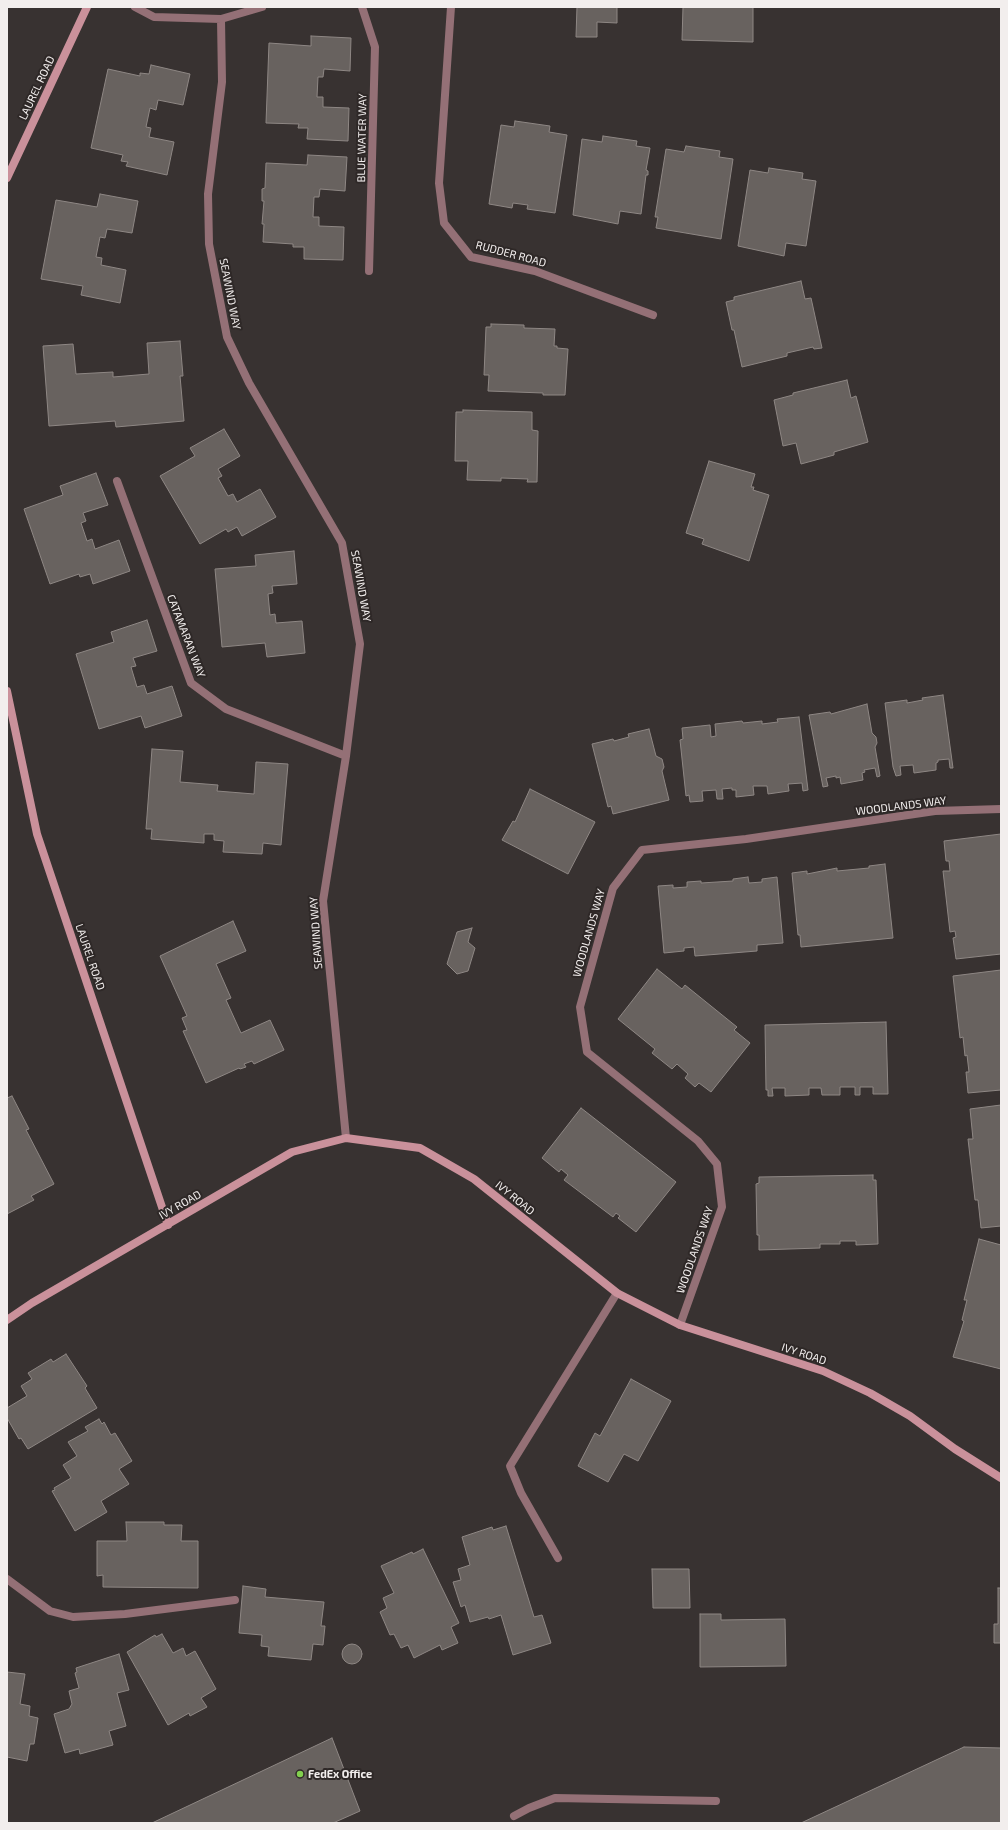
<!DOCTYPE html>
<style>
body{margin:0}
#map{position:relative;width:1008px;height:1830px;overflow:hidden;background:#383231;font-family:"Exo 2",sans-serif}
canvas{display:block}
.frame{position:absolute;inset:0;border:8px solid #f2eeed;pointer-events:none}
</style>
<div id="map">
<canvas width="1008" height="1830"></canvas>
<div class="frame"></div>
</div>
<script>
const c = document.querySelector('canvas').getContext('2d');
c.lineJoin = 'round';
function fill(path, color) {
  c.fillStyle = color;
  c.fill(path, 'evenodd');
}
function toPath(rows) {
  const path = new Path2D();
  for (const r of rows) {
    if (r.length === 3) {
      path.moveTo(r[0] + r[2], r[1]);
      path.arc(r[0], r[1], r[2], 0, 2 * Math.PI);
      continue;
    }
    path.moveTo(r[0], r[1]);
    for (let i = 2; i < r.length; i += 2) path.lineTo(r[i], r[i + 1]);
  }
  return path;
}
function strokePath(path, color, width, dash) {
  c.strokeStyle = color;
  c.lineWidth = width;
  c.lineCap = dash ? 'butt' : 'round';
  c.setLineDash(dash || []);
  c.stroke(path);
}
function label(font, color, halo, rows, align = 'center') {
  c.font = font + ' "Exo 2",sans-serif';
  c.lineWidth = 4;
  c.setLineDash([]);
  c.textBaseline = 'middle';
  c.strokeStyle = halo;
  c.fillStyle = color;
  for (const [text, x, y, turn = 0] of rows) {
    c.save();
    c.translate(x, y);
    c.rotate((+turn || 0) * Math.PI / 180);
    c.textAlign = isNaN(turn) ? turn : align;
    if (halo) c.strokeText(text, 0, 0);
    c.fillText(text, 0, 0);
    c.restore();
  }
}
const building = toPath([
 [577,7,617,7,617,23,597,22,597,37,576,37,577,7],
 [671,7,753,7,753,42,682,40,683,7,671,7],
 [311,36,351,38,350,71,324,69,323,77,318,77,317,97,323,97,323,107,349,108,348,141,307,139,308,128,298,128,299,124,266,123,269,43,311,46,311,36],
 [151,65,190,74,183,105,158,100,156,110,150,108,146,127,151,128,149,137,174,142,167,175,126,166,128,162,121,161,123,155,91,148,108,69,140,76,140,73,149,74,151,65],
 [515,121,550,126,549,132,567,135,555,213,527,209,528,205,513,203,512,208,489,204,501,125,514,127,515,121],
 [603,136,637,141,636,146,650,148,646,170,648,171,648,175,646,175,641,214,620,211,618,224,573,215,582,139,602,142,603,136],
 [686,146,720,151,719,157,733,159,721,239,656,228,658,217,655,217,666,149,684,152,686,146],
 [308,155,347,157,345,191,320,189,319,197,314,197,313,217,319,217,319,226,344,227,343,260,304,259,304,247,293,247,293,244,263,242,264,224,262,224,264,201,262,201,262,189,265,188,266,163,307,165,308,155],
 [769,168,803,173,802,179,816,181,806,246,786,243,784,256,738,246,750,170,768,173,769,168],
 [100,194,138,201,132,233,107,229,105,238,100,237,96,257,102,258,101,265,126,270,120,303,81,295,83,286,41,279,56,200,97,207,100,194],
 [801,281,805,299,811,298,822,348,814,349,813,347,787,353,787,356,742,367,734,330,732,330,726,302,734,300,734,297,801,281],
 [491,324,524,325,524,328,555,329,554,346,557,346,557,348,568,349,565,395,543,395,543,393,488,391,489,375,484,375,486,327,491,327,491,324],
 [180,341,183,376,180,376,184,421,116,427,115,421,49,426,43,346,73,344,76,374,113,372,113,377,149,374,147,343,180,341],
 [847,380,851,398,856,396,868,442,834,452,834,455,801,464,796,443,783,446,774,400,793,395,793,393,847,380],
 [463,410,532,412,532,430,538,431,537,482,527,482,528,479,501,478,501,481,467,480,468,461,455,461,456,412,463,412,463,410],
 [224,429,240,456,218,469,222,476,218,478,228,496,233,494,237,502,260,489,276,517,242,536,237,527,228,532,226,529,200,544,160,476,195,456,190,448,224,429],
 [709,461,755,474,751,487,754,487,753,490,769,495,749,561,702,544,704,539,686,533,709,461],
 [96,473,108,505,83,513,86,521,81,523,87,541,92,539,95,549,119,540,130,571,93,584,90,574,80,577,79,574,50,584,24,509,63,495,60,486,96,473],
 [294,551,297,584,272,586,273,593,268,594,270,615,275,614,276,623,302,621,305,653,267,657,265,643,222,647,215,569,256,566,255,555,294,551],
 [147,620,157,651,133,658,136,666,131,667,137,687,144,685,147,694,172,686,182,716,145,728,141,716,99,729,76,654,114,642,111,632,147,620],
 [943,695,953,768,950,768,949,759,938,760,938,762,936,763,936,770,914,773,913,765,900,766,901,775,896,776,893,767,885,703,907,700,907,703,923,700,922,698,943,695],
 [867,704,872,733,876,737,877,743,875,747,880,776,877,777,875,768,864,770,865,772,862,773,863,780,841,784,840,777,836,778,836,776,826,778,828,786,823,787,809,715,830,712,831,714,867,704],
 [799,717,808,790,803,791,802,783,788,784,789,791,768,794,767,786,753,786,754,795,736,797,736,790,732,790,732,788,722,789,723,799,717,799,716,790,702,791,703,801,690,802,689,795,686,796,680,740,683,739,682,728,710,725,711,737,716,736,715,724,742,721,743,723,762,721,762,724,778,722,777,719,799,717],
 [649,729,656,756,662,759,664,767,662,771,669,800,613,814,611,806,608,807,592,744,613,739,614,741,629,737,628,734,649,729],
 [152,749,183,751,180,782,218,785,217,791,254,794,256,762,288,764,281,845,263,843,262,854,223,852,224,841,214,840,214,834,204,834,204,843,151,839,152,829,146,829,152,749],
 [530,789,595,822,568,874,502,840,513,821,515,822,530,789],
 [1001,834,1001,954,956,959,953,938,956,937,955,931,950,932,943,871,950,871,949,861,946,861,944,841,1001,834],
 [885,864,893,938,801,947,800,935,798,935,792,873,807,871,807,874,837,868,837,871,869,868,869,866,885,864],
 [748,877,749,883,762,882,762,879,777,877,783,943,757,945,757,951,695,956,694,947,684,948,684,951,664,953,658,886,673,885,673,888,687,887,687,882,701,881,701,883,733,881,733,879,748,877],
 [233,921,246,951,216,964,231,998,226,1000,241,1033,270,1020,284,1050,254,1064,252,1061,244,1064,246,1067,240,1069,239,1068,206,1083,183,1031,187,1030,182,1018,187,1016,160,956,233,921],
 [472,928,468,942,475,948,468,971,457,974,447,964,457,932,472,928],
 [657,969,682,989,685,985,737,1027,734,1030,750,1043,711,1092,699,1083,695,1087,685,1078,688,1074,677,1064,672,1069,652,1053,655,1049,618,1019,657,969],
 [1001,970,1001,1090,968,1093,966,1072,969,1072,967,1055,965,1056,963,1037,960,1038,953,976,1001,970],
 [886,1022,888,1094,873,1094,873,1087,860,1087,860,1095,855,1095,855,1087,840,1087,840,1095,822,1095,821,1088,809,1088,809,1095,785,1096,785,1088,772,1088,773,1096,768,1096,768,1090,766,1090,765,1025,886,1022],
 [12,1096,29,1129,26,1130,54,1184,31,1196,34,1200,7,1214,7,1098,12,1096],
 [1001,1105,1001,1226,981,1228,978,1200,975,1200,968,1139,973,1139,970,1109,1001,1105],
 [581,1108,676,1182,636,1232,618,1218,620,1216,616,1213,613,1217,564,1180,568,1175,561,1169,559,1172,542,1158,581,1108],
 [873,1175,873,1180,876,1180,878,1244,856,1245,856,1241,840,1241,840,1244,820,1244,820,1248,759,1250,759,1235,757,1235,756,1184,759,1183,759,1177,873,1175],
 [979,1239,1001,1245,1001,1369,953,1357,964,1321,962,1320,967,1300,964,1300,979,1239],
 [66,1354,87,1386,85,1388,97,1408,28,1449,21,1438,19,1439,7,1418,7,1408,27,1396,21,1386,32,1379,28,1373,51,1359,53,1362,66,1354],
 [631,1379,671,1401,638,1461,624,1454,608,1482,578,1466,595,1433,600,1436,631,1379],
 [99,1419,102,1424,104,1422,111,1435,115,1433,132,1461,119,1469,129,1484,101,1501,107,1512,75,1531,52,1491,55,1490,54,1488,71,1478,63,1465,77,1456,68,1442,88,1431,85,1427,99,1419],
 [126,1522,164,1522,164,1525,182,1525,181,1541,198,1541,198,1588,103,1587,103,1575,97,1576,97,1541,127,1541,126,1522],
 [506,1526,534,1617,542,1615,551,1643,513,1655,501,1615,489,1619,488,1617,470,1622,465,1605,461,1607,453,1582,461,1580,458,1569,470,1565,462,1537,492,1527,493,1530,506,1526],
 [423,1549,459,1623,451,1627,458,1643,442,1650,440,1645,414,1658,408,1645,401,1648,394,1634,390,1635,380,1612,387,1608,383,1598,394,1593,381,1566,412,1552,413,1554,423,1549],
 [652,1569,689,1569,690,1608,653,1608,652,1569],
 [243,1586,266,1589,265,1597,324,1602,321,1626,325,1626,323,1645,313,1644,311,1660,268,1656,269,1647,261,1646,262,1635,239,1633,243,1586],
 [998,1588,1001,1588,1001,1643,994,1643,994,1624,998,1624,998,1588],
 [700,1614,721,1614,721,1620,785,1619,786,1666,700,1667,700,1614],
 [162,1634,173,1653,183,1648,186,1656,195,1651,216,1689,201,1698,207,1707,190,1716,189,1713,168,1725,127,1652,155,1635,156,1637,162,1634],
 [352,1654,10],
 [119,1654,129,1690,117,1693,126,1726,109,1731,113,1745,80,1754,79,1749,65,1753,54,1714,69,1709,72,1704,69,1691,79,1688,75,1673,77,1672,76,1668,119,1654],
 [7,1672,25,1674,20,1704,30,1706,29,1716,38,1718,34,1744,30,1744,27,1761,7,1757,7,1672],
 [332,1738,360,1811,333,1823,152,1823,332,1738],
 [964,1747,1001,1748,1001,1823,801,1823,964,1747]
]);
fill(building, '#68625f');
strokePath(building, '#8e8784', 1);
strokePath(toPath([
 [558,1558,521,1493,510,1466,617,1293],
 [7,1579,50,1611,73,1617,125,1614,235,1600],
 [514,1816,529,1808,555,1798,716,1801]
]), '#947076', 8);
strokePath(toPath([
 [135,7,154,17,221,19,262,7],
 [362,7,375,47,369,271],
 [451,7,439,183,444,223,471,257,535,271,653,315],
 [221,19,222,82,208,194,209,244,227,337,249,383,342,543,360,644,346,756,323,901,346,1138],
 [117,481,191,683,226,709,346,756],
 [680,1325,722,1207,717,1164,698,1141,587,1052,580,1007,613,888,642,850,746,839,935,811,1001,809]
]), '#947076', 8);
strokePath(toPath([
 [7,178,87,7],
 [7,691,37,834,168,1225],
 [7,1320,32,1303,292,1152,346,1138,420,1148,474,1179,617,1293,680,1325,823,1371,870,1393,910,1416,955,1449,1001,1478]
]), '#ca919b', 8);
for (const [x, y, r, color] of [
 [300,1774,4,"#82d04f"]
]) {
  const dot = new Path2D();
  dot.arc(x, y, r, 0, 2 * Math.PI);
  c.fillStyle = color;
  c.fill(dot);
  strokePath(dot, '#2e2827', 1.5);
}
label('11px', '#f2eeed', '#2e2827', [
 ["LAUREL ROAD",37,88,-65],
 ["BLUE WATER WAY",362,138,-89],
 ["RUDDER ROAD",511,254,15],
 ["SEAWIND WAY",230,294,79],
 ["SEAWIND WAY",361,586,80],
 ["CATAMARAN WAY",186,636,69],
 ["WOODLANDS WAY",901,806,-7],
 ["SEAWIND WAY",316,933,-94],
 ["WOODLANDS WAY",589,933,-74],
 ["LAUREL ROAD",90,957,71],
 ["IVY ROAD",515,1198,39],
 ["IVY ROAD",180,1205,-30],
 ["WOODLANDS WAY",695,1250,-71],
 ["IVY ROAD",804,1354,18]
]);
label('bold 11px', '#f2eeed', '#2e2827', [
 ["FedEx Office",308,1774]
], 'left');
</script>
